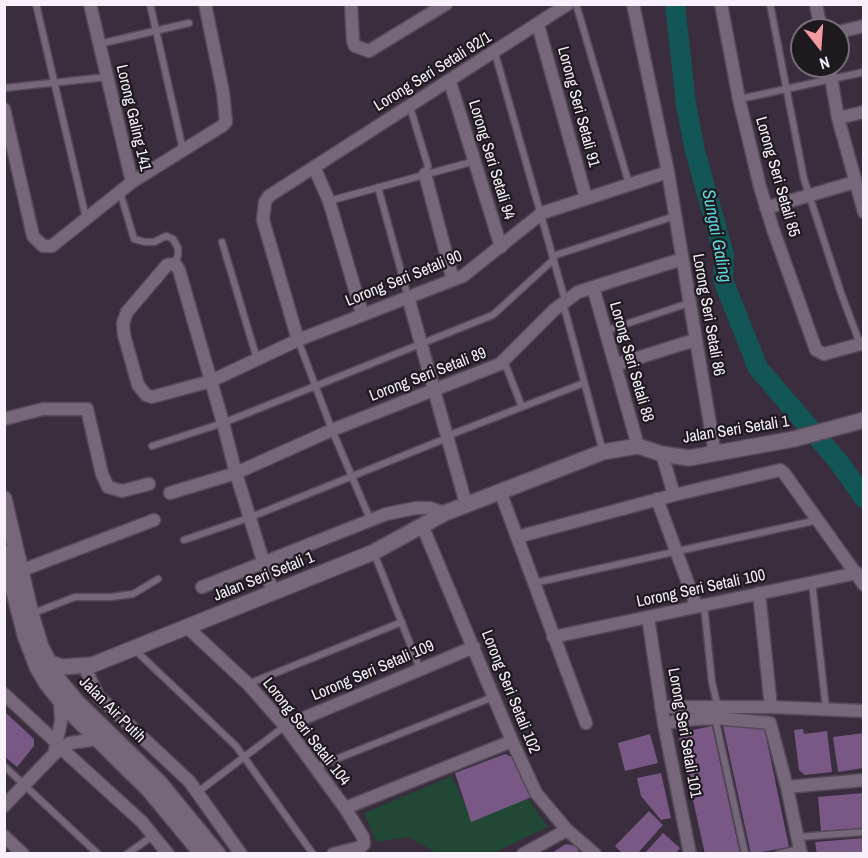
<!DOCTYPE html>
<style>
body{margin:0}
#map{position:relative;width:868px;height:858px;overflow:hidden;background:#3a2d3e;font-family:"Archivo Narrow",sans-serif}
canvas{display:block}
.frame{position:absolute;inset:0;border:6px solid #f8f0fb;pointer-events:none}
.north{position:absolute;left:790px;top:18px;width:60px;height:60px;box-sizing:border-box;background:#1e181f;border:2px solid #756e77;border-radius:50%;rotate:163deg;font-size:16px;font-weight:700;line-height:24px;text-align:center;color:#f8f0fb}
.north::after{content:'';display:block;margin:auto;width:21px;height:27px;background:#f49aa1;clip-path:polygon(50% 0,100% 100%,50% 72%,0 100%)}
</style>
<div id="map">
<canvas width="868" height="858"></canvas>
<div class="frame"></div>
<div class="north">N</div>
</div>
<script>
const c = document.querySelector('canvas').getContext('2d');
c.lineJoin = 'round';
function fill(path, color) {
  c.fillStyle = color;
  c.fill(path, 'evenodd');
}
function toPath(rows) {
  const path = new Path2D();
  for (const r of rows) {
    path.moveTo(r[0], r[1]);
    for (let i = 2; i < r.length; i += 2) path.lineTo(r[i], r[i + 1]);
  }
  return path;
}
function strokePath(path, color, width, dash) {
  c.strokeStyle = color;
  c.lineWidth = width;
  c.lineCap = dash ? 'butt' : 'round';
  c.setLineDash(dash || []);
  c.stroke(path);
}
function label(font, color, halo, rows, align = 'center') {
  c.font = font + ' "Archivo Narrow",sans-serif';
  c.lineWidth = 4.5;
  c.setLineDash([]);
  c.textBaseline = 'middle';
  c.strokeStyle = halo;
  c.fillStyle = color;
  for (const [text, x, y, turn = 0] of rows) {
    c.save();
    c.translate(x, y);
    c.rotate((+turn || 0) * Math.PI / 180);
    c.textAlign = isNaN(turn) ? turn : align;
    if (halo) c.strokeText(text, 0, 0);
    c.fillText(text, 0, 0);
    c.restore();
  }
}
fill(toPath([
 [452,776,471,819,526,796,548,827,493,853,437,853,408,837,376,842,364,813]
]), '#214735');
strokePath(toPath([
 [675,4,686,104,695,151,724,255,723,280,758,368,838,461,864,498]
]), '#135658', 20);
fill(toPath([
 [4,711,34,739,34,746,17,767,4,756],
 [712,726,740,854,705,854,678,733],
 [723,726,764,727,789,847,751,854],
 [803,729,804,734,827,731,832,772,805,775,799,770,794,730],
 [864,733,864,768,838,772,833,737],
 [650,734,658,763,625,771,618,743],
 [505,754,516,759,532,797,471,822,455,773],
 [661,773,671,818,661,820,641,796,637,778],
 [864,793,864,828,821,831,818,797],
 [649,811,663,825,637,854,623,854,615,846],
 [663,833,680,848,675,854,644,854],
 [864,838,864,854,817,854,815,842],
 [566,844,576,846,580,854,550,854]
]), '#7a5885');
const service = toPath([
 [36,4,86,218],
 [150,4,183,150],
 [576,4,629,184],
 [770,4,804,179,841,293,860,344],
 [99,44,189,23],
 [495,53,565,300],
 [4,88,107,77],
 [740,99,864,72],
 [410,107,428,166,425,174],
 [378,187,408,297],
 [120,192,134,239,145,242,154,242,166,236,173,239,178,248,178,255,175,264],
 [329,201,475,161],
 [222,242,257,359],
 [553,256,675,216],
 [563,303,603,452],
 [605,331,689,303],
 [298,340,332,430,370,519],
 [504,361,522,407],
 [447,436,584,383],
 [152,446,223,423,493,315,554,259],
 [184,540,251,517,447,438],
 [374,553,420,669],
 [812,582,826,709],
 [534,583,818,520],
 [704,605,712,683,718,707],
 [31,614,75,597,111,597,133,594,158,579],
 [134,649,236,746,313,854],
 [248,684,402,622],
 [715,718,745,854],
 [4,766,98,854],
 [316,767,493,697],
 [198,792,285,726],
 [798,837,864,832],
 [127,854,154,835],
 [778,854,800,849]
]);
const minor = toPath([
 [90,4,132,182],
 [351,4,353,41,355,46,369,51,446,4],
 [633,4,668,172,715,454],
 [721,4,739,99,760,187,773,229,816,350,824,354,864,343],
 [816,4,821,30],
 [538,25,586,198],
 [838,32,864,26],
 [829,66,838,118,864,212],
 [450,82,501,247],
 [4,109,33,236,43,246,52,246,132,182,222,126,226,122,223,92,205,4],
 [838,118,864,112],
 [314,167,329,201,362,313],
 [425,174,453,280],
 [766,208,855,182],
 [593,287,638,446],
 [408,297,466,504],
 [298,340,263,220,265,202,269,196,568,4],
 [615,365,695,340],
 [4,419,43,409,87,409,102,474,108,487,122,491,149,484],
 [662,454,674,495],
 [500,491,586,723],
 [170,493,236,473,332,430,500,364,554,310,578,292,682,259],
 [657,499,696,605],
 [422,525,512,741,536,793,567,830,595,854],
 [517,537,674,495,780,470,784,473,864,585],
 [20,571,154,520],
 [202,587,386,514,416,508,430,508,445,513],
 [273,593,235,470,223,423,211,381,179,270,175,264,167,265,127,312,123,323,124,335,138,385,146,395,152,397,211,381,298,340,463,276,542,213,668,172],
 [759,593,771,707],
 [648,617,664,724,690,854],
 [187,627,248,684,285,726,345,808,363,837,364,844,361,847,333,854],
 [553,637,857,573],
 [86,670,98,696,189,781,241,854],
 [4,694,57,743],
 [661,707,771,707,864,711],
 [664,724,682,720,715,718,770,723,787,787,801,854],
 [285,726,474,647],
 [62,749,142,822,168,854],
 [55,750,61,721,60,701],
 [787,787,864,780],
 [4,806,54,754,70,743,97,739],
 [345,808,512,741],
 [4,836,23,854],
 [523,854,567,830]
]);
const tertiary = toPath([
 [4,499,31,614,41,647,57,678,77,702,159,782,218,854],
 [4,553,25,635,37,667,47,684,68,710,149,790,202,854],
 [48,662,61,667,92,665,374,552,445,513,603,452,638,446,662,454,689,458,794,439,864,420]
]);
strokePath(service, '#554a58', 9);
strokePath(minor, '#554a58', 15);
strokePath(tertiary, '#554a58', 18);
strokePath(service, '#76677a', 6);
strokePath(minor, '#76677a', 12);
strokePath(tertiary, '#76677a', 15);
label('16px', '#f8f0fb', '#1e181f', [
 ["Lorong Seri Setali 92/1",433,72,-32],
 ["Lorong Seri Setali 91",578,107,75],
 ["Lorong Galing 141",133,118,77],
 ["Lorong Seri Setali 94",491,160,73],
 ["Lorong Seri Setali 85",777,177,74],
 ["Lorong Seri Setali 90",404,279,-22],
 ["Lorong Seri Setali 86",708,315,80],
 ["Lorong Seri Setali 88",631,362,74],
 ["Lorong Seri Setali 89",428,375,-21],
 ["Jalan Seri Setali 1",736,430,-9],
 ["Jalan Seri Setali 1",264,577,-22],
 ["Lorong Seri Setali 100",701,589,-12],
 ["Lorong Seri Setali 109",373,671,-23],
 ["Lorong Seri Setali 102",510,692,68],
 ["Jalan Air Putih",112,710,45],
 ["Lorong Seri Setali 104",306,732,52],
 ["Lorong Seri Setali 101",684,733,80]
]);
label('italic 18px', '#5dd8dd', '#1e181f', [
 ["Sungai Galing",716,236,79]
]);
</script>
